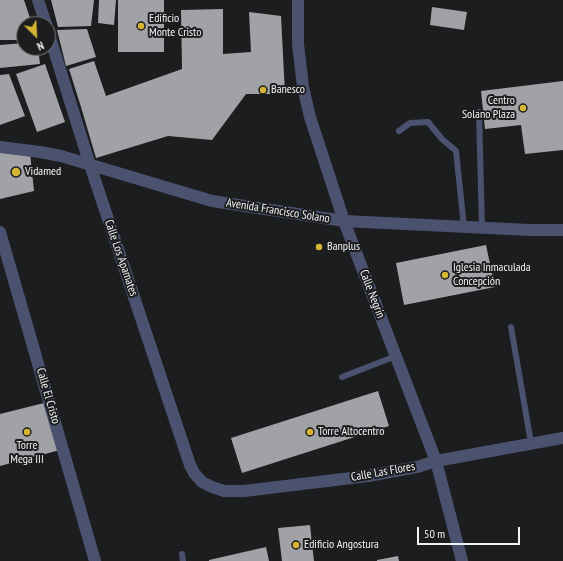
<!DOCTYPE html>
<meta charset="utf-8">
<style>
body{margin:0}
#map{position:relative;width:563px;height:561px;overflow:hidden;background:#1c1d1f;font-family:"PT Sans Narrow",sans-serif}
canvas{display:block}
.north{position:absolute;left:16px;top:16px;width:40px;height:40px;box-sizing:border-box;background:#1c1d1f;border:1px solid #727274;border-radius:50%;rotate:156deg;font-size:11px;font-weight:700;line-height:16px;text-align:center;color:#f2f2f4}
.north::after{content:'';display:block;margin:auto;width:14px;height:18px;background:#d6b534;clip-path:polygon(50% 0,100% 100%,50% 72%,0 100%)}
.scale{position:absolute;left:417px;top:527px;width:103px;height:18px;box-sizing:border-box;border:2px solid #f2f2f4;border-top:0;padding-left:5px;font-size:12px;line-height:14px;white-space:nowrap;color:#f2f2f4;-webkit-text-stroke:3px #1c1d1f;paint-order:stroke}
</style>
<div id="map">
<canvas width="563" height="561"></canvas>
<div class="north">N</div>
<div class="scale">50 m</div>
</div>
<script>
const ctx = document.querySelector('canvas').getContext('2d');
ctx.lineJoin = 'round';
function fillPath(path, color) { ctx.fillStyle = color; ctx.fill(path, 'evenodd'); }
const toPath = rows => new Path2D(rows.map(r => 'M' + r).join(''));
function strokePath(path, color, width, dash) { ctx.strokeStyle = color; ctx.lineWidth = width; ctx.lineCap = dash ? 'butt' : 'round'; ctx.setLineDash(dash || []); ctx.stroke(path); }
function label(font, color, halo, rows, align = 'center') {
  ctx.font = font + ' "PT Sans Narrow",sans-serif'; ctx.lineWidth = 4; ctx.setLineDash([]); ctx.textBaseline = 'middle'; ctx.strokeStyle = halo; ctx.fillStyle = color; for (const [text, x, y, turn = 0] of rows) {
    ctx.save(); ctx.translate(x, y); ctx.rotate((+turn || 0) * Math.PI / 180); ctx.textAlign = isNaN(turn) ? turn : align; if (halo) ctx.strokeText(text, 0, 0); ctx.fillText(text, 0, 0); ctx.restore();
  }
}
fillPath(toPath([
 [0,0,24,0,32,24,24,24,24,40,0,40],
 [51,0,94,0,91,26,58,27],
 [99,0,116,0,114,25,98,23],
 [118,0,164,0,164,52,118,52],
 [432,7,467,12,464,30,430,25],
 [223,9,223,54,251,52,249,12,281,16,285,94,246,94,212,140,168,136,96,158,81,107,69,69,94,61,106,96,182,69,181,10],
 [87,29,96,57,66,66,57,30],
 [24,43,24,48,38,48,40,64,0,68,0,45],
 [45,64,65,122,37,132,16,74],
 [9,74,25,116,0,125,0,75],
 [563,81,563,150,525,154,521,125,485,129,481,91],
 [0,151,30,153,34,191,0,199],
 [486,245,495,287,404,305,396,263],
 [378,391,389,426,242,473,231,438],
 [44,403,60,450,0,466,0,414],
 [310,525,314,561,282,561,278,528],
 [266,547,269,561,209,561,209,560],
 [398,556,399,561,377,561,377,560]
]), '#a1a2a5');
strokePath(toPath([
 [479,112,482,228],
 [399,131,410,123,428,122,442,139,456,151,464,227],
 [511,327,531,443],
 [342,377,396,356],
 [182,554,183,561]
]), '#4b526f', 6);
strokePath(toPath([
 [38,0,46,24],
 [298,0,298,44,303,87,310,117,344,221,436,461,462,561],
 [48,31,90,165,190,465,194,473,202,482,212,487,224,491,244,491,368,476,417,467,436,461,563,438],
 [0,147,40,152,61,156,212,201,344,221,529,230,563,230],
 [0,232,95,561]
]), '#4b526f', 12);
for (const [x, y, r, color] of [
 [141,26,4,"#d6b534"],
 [263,90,4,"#d6b534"],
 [523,108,4,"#d6b534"],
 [16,172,5,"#d6b534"],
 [319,247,4,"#d6b534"],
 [445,275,4,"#d6b534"],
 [27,432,4,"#d6b534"],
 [310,432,4,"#d6b534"],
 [296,545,4,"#d6b534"]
]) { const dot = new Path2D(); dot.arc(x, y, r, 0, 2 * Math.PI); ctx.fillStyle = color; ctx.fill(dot); strokePath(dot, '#1c1d1f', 1.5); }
label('12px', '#f2f2f4', '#1c1d1f', [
 ["Edificio",149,19],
 ["Monte Cristo",149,33],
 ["Banesco",271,90],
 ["Centro",515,101,"right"],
 ["Solano Plaza",515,115,"right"],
 ["Vidamed",25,172],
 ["Banplus",327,247],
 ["Iglesia Inmaculada",453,268],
 ["Concepción",453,282],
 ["Torre Altocentro",318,432],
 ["Torre",27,446,"center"],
 ["Mega III",27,460,"center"],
 ["Edificio Angostura",304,545]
], 'left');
label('12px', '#f2f2f4', '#1c1d1f', [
 ["Avenida Francisco Solano",278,211,9],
 ["Calle Los Apamates",121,258,71],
 ["Calle Negrín",372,294,69],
 ["Calle El Cristo",48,396,74],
 ["Calle Las Flores",383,472,-10]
]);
</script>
